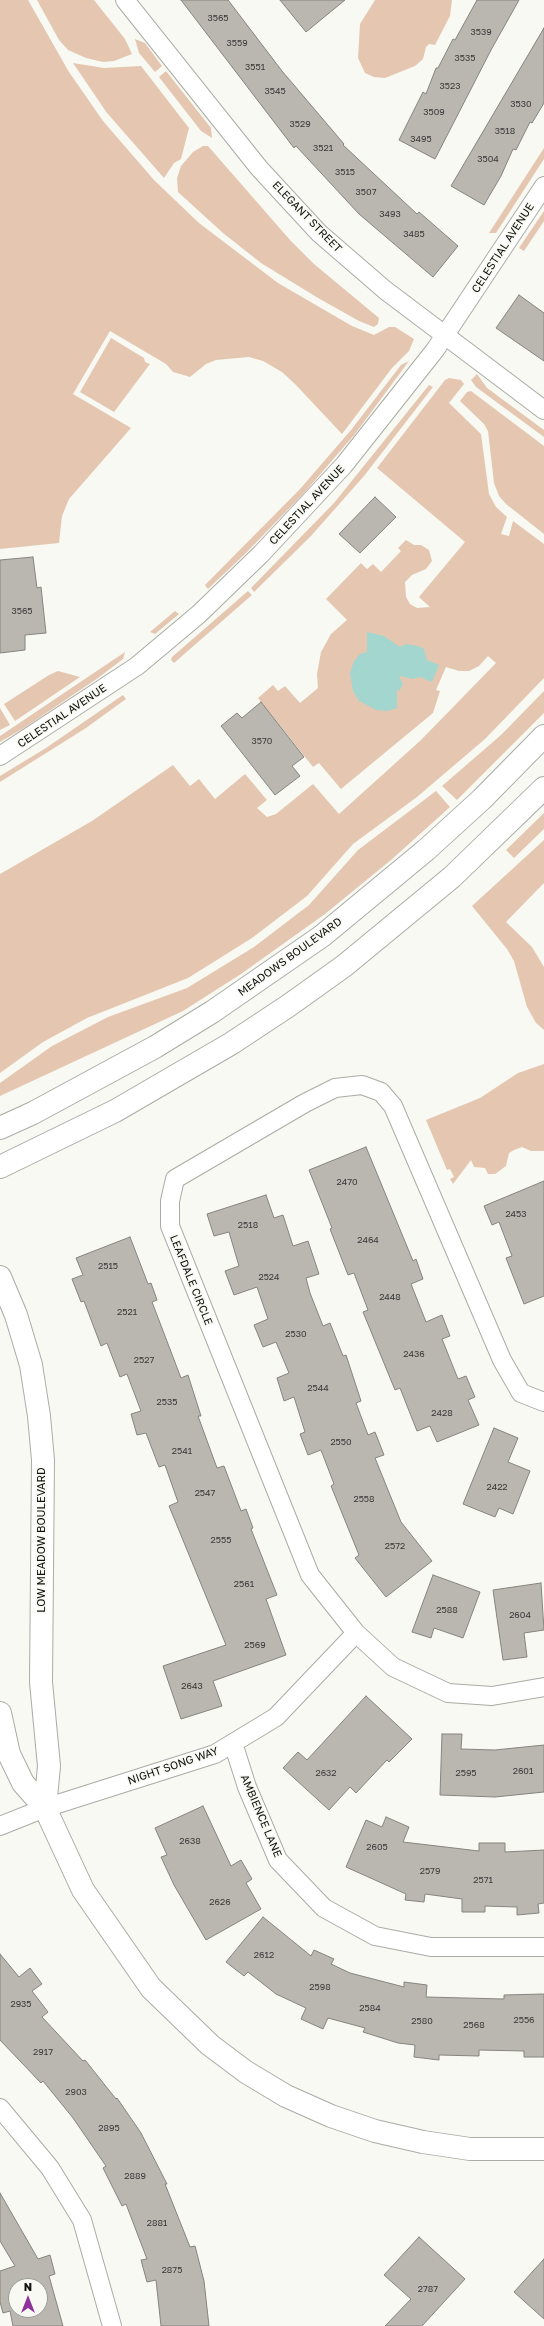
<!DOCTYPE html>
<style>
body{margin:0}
#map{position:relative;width:544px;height:2326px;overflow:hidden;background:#f7f9f2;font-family:"Golos Text",sans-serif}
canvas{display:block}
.north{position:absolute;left:8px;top:2278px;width:40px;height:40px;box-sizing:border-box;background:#f7f9f2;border:1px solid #9b9c97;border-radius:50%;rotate:0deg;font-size:11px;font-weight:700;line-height:16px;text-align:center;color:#10110f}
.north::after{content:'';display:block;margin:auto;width:14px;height:18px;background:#90329c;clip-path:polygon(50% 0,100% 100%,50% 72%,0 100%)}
</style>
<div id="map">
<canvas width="544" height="2326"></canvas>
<div class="north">N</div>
</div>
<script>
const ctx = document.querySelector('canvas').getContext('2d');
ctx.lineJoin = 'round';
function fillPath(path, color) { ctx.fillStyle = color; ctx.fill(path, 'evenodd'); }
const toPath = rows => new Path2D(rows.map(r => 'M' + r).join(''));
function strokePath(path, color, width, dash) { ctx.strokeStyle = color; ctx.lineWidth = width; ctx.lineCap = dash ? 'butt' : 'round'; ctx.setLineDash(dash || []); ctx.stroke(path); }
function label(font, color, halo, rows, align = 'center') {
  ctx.font = font + ' "Golos Text",sans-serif'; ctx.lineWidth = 3.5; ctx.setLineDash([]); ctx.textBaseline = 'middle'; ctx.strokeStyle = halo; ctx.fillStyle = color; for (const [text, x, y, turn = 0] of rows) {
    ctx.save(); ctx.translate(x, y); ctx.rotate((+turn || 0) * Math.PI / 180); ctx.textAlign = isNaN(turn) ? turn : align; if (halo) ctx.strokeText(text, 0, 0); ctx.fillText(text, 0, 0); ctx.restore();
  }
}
fillPath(toPath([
 [0,0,28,0,69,72,103,121,154,180,199,223,278,283,352,326,374,335,389,327,395,327,414,339,409,351,392,368,342,434,295,384,282,372,263,361,249,357,216,360,206,364,190,377,173,372,166,364,110,331,73,394,131,428,69,499,62,516,59,543,0,549],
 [37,0,94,0,125,39,132,54,114,61,103,62,86,58,68,50,59,40],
 [375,0,452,0,450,16,435,45,429,44,426,47,423,59,415,66,385,78,374,77,365,73,358,58,360,24],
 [135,39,145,43,162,66,155,72,139,53],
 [73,63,104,68,141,66,189,128,181,159,174,163,164,178,107,113],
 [166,71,211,128,212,138,201,131,159,77],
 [203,146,208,146,290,240,314,264,379,318,378,324,374,327,359,321,318,298,261,263,223,233,178,192,177,178,181,166,193,152],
 [544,148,544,159,496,233,489,233],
 [544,211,544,221,524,251,519,248],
 [111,338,144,358,145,362,150,364,114,412,80,392],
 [409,361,355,434,304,493,246,553,208,589,205,585,300,489,351,430,401,365],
 [477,374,487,388,544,430,544,437,476,387,471,380],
 [449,378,461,380,464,384,449,403,481,434,489,494,496,507,507,517,501,534,509,536,513,521,544,544,544,678,485,739,417,797,353,844,307,896,252,938,188,978,87,1018,43,1042,0,1073,0,874,92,821,173,765,190,786,199,779,215,799,245,774,267,800,257,808,267,817,276,814,313,784,339,814,421,740,496,663,488,656,479,666,469,671,459,671,446,667,436,690,440,691,433,713,341,789,319,763,313,767,258,698,273,685,278,691,285,686,300,703,318,688,317,674,321,652,331,634,347,620,326,599,361,563,367,569,373,564,381,572,401,551,398,548,406,540,414,545,421,545,429,550,432,561,426,569,412,575,405,582,406,597,410,604,417,608,430,607,419,597,465,542,377,468,445,380],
 [429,385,433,387,364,476,311,536,254,592,251,588,334,503],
 [471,391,544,446,544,534,506,504,499,496,494,483,488,431,484,424,460,401,467,392],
 [248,591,252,595,174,663,171,660,172,657],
 [175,611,179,614,155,634,150,632],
 [125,652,123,659,98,678,24,728,0,742,0,736],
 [58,671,80,677,15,721,4,704,49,675],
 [544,691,544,713,457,800,442,786,501,735],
 [123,695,126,699,86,728,0,782,0,776,46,748],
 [0,708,10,725,0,730],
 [436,791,450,807,391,860,325,914,241,974,183,1011,0,1096,0,1083,52,1046,108,1017,187,988,254,947,309,905,358,850],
 [544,813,544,829,514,858,506,850],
 [544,840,544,883,506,922,532,947,544,967,544,1030,536,1023,527,1007,514,961,507,949,472,906],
 [544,1064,544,1151,531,1151,522,1147,514,1150,509,1153,506,1166,495,1174,488,1174,485,1168,474,1167,471,1160,453,1184,450,1179,454,1177,450,1169,447,1170,426,1120,480,1098,518,1073]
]), '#e5c7b1');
fillPath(toPath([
 [367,632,384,636,400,647,406,644,418,646,424,649,427,660,439,665,432,682,420,677,412,679,400,676,399,677,403,684,400,690,397,690,397,708,387,711,376,710,359,701,353,691,350,673,354,661,360,654,367,652]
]), '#a3d6ce');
const building = toPath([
 [181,0,228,0,282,71,344,144,343,145,417,214,419,212,458,246,433,277,359,214,296,146,294,148,181,0],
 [280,0,345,0,306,32,280,0],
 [477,0,519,0,491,50,435,159,399,140,423,92,426,94,436,68,438,68,453,39,455,40,477,0],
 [544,28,544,103,532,123,530,122,516,150,513,149,501,176,484,205,451,186,544,28],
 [519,295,544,313,544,361,496,328,519,295],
 [375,497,396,517,360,553,339,534,375,497],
 [33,557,37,588,41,587,46,633,25,635,25,650,0,653,0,560,33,557],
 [261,702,304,757,292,766,300,776,275,795,221,726,237,713,242,718,261,702],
 [366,1147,413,1261,416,1259,423,1279,411,1284,426,1322,442,1315,450,1336,442,1339,458,1379,466,1376,475,1397,468,1400,479,1425,437,1442,430,1426,417,1431,400,1388,395,1390,363,1312,368,1310,354,1273,348,1275,330,1229,332,1228,309,1170,366,1147],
 [544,1181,544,1296,524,1304,506,1258,512,1256,499,1222,492,1225,484,1206,544,1181],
 [266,1195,274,1218,283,1215,293,1246,308,1241,319,1274,306,1278,310,1293,323,1326,330,1323,343,1356,346,1355,361,1401,356,1403,368,1435,375,1432,384,1455,375,1458,401,1522,432,1561,386,1597,355,1558,359,1555,331,1486,334,1484,321,1450,308,1455,300,1434,305,1432,294,1397,284,1401,277,1378,289,1373,276,1342,263,1347,254,1325,268,1319,257,1287,234,1295,225,1271,239,1266,229,1232,214,1236,207,1214,266,1195],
 [130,1237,148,1284,151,1283,157,1300,152,1302,181,1378,188,1375,201,1416,198,1416,217,1468,224,1466,241,1511,246,1509,253,1528,251,1529,277,1595,266,1599,286,1655,213,1681,222,1706,181,1719,163,1666,226,1645,169,1506,178,1502,165,1465,159,1467,146,1433,137,1435,131,1414,141,1411,127,1374,120,1377,107,1343,101,1346,84,1301,81,1302,72,1279,83,1275,76,1258,130,1237],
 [494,1428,518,1438,508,1462,530,1471,513,1514,499,1508,495,1517,463,1504,494,1428],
 [433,1575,480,1592,463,1638,434,1628,431,1638,412,1632,433,1575],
 [541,1583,544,1630,524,1633,527,1657,503,1660,493,1590,541,1583],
 [366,1696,412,1739,389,1762,387,1760,356,1793,350,1787,329,1810,283,1768,298,1752,307,1760,366,1696],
 [442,1734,462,1734,461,1749,495,1750,544,1745,544,1792,495,1797,440,1795,442,1734],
 [203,1806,231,1866,241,1860,252,1879,246,1883,261,1909,206,1940,174,1885,161,1857,167,1855,155,1828,203,1806],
 [386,1817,409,1827,403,1842,479,1851,479,1843,505,1843,505,1852,544,1850,544,1903,538,1904,539,1913,517,1915,517,1907,485,1906,485,1912,462,1912,462,1899,425,1894,424,1902,405,1900,406,1894,346,1867,366,1820,382,1827,386,1817],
 [263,1917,311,1956,314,1950,334,1959,331,1964,350,1973,404,1987,404,1982,427,1985,426,1997,504,1999,504,1995,544,1994,544,2057,524,2057,524,2051,479,2050,479,2056,439,2055,439,2060,414,2057,415,2045,398,2043,363,2032,365,2028,328,2018,323,2029,301,2019,306,2008,276,1994,248,1972,244,1976,226,1962,263,1917],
 [0,1954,19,1977,30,1968,42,1984,32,1991,48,2012,42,2017,83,2061,85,2060,116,2099,117,2098,141,2133,167,2184,165,2184,190,2247,195,2246,204,2281,209,2326,161,2326,156,2280,147,2282,141,2260,147,2259,126,2204,122,2206,103,2168,106,2166,73,2118,43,2081,41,2083,0,2040,0,1954],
 [0,2193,38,2259,50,2255,55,2274,49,2276,63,2326,13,2326,10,2311,3,2313,0,2302,0,2271,15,2266,0,2241,0,2193],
 [16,2286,40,2286,40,2310,16,2310,16,2286],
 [419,2237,465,2279,422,2326,385,2326,411,2299,384,2275,419,2237],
 [544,2259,544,2319,514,2292,544,2259]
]);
fillPath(building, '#bab7b1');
strokePath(building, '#86847e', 1);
const street = toPath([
 [125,0,259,168,319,233,385,290,544,410],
 [0,756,137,666,199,614,261,554,344,465,435,350,544,186],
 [544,1402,521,1393,502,1360,393,1106,381,1092,362,1085,335,1088,305,1103,175,1179,170,1201,170,1226,310,1575,356,1633,393,1667,448,1693,492,1696,544,1687],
 [233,1743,247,1787,278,1860,324,1908,375,1936,431,1947,544,1947],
 [0,1826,45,1808,215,1754,276,1717,356,1633],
 [0,2108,50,2168,82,2220,112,2326]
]);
const secondary = toPath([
 [0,1128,33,1113,155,1047,212,1012,322,936,426,850,482,799,544,736],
 [0,1167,115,1111,232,1043,288,1006,344,966,452,877,544,788],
 [0,1277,16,1315,31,1365,39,1416,43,1460,41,1682,49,1766,45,1808],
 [0,1713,9,1754,23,1783,45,1808,83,1890,151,1988,210,2045,246,2072,286,2096,331,2116,375,2131,423,2142,470,2149,544,2149]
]);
strokePath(street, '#aaaca6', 20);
strokePath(secondary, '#aaaca6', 24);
strokePath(street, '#fff', 18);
strokePath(secondary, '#fff', 22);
label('9px', '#3a3a38', null, [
 ["3565",218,18],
 ["3539",481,32],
 ["3559",237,43],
 ["3535",465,58],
 ["3551",255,67],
 ["3523",450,86],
 ["3545",275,91],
 ["3530",521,104],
 ["3509",434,112],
 ["3529",300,124],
 ["3518",505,131],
 ["3495",421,139],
 ["3521",323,148],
 ["3504",488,159],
 ["3515",345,172],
 ["3507",366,192],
 ["3493",390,214],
 ["3485",414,234],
 ["3565",22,611],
 ["3570",262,741],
 ["2470",347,1182],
 ["2453",516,1214],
 ["2518",248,1225],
 ["2464",368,1240],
 ["2515",108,1266],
 ["2524",269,1277],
 ["2448",390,1297],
 ["2521",127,1312],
 ["2530",296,1334],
 ["2436",414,1354],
 ["2527",144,1360],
 ["2544",318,1388],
 ["2535",167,1402],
 ["2428",442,1413],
 ["2550",341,1442],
 ["2541",182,1451],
 ["2422",497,1487],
 ["2547",205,1493],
 ["2558",364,1499],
 ["2555",221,1540],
 ["2572",395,1546],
 ["2561",244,1584],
 ["2588",447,1610],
 ["2604",520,1615],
 ["2569",255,1645],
 ["2643",192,1686],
 ["2601",523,1771],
 ["2632",326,1773],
 ["2595",466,1773],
 ["2638",190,1841],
 ["2605",377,1847],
 ["2579",430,1871],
 ["2571",483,1880],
 ["2626",220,1902],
 ["2612",264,1955],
 ["2598",320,1987],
 ["2935",21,2004],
 ["2584",370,2008],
 ["2556",524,2020],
 ["2580",422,2021],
 ["2568",474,2025],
 ["2917",43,2052],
 ["2903",76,2092],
 ["2895",109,2128],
 ["2889",135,2176],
 ["2881",157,2223],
 ["2875",172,2270],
 ["2787",428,2289]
]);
label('11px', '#10110f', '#f7f9f2', [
 ["ELEGANT STREET",307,217,46],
 ["CELESTIAL AVENUE",503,248,-57],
 ["CELESTIAL AVENUE",307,505,-47],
 ["CELESTIAL AVENUE",62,716,-34],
 ["MEADOWS BOULEVARD",290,957,-36],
 ["LEAFDALE CIRCLE",191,1280,68],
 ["LOW MEADOW BOULEVARD",42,1540,-90],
 ["NIGHT SONG WAY",173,1766,-19],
 ["AMBIENCE LANE",261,1816,67]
]);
</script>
